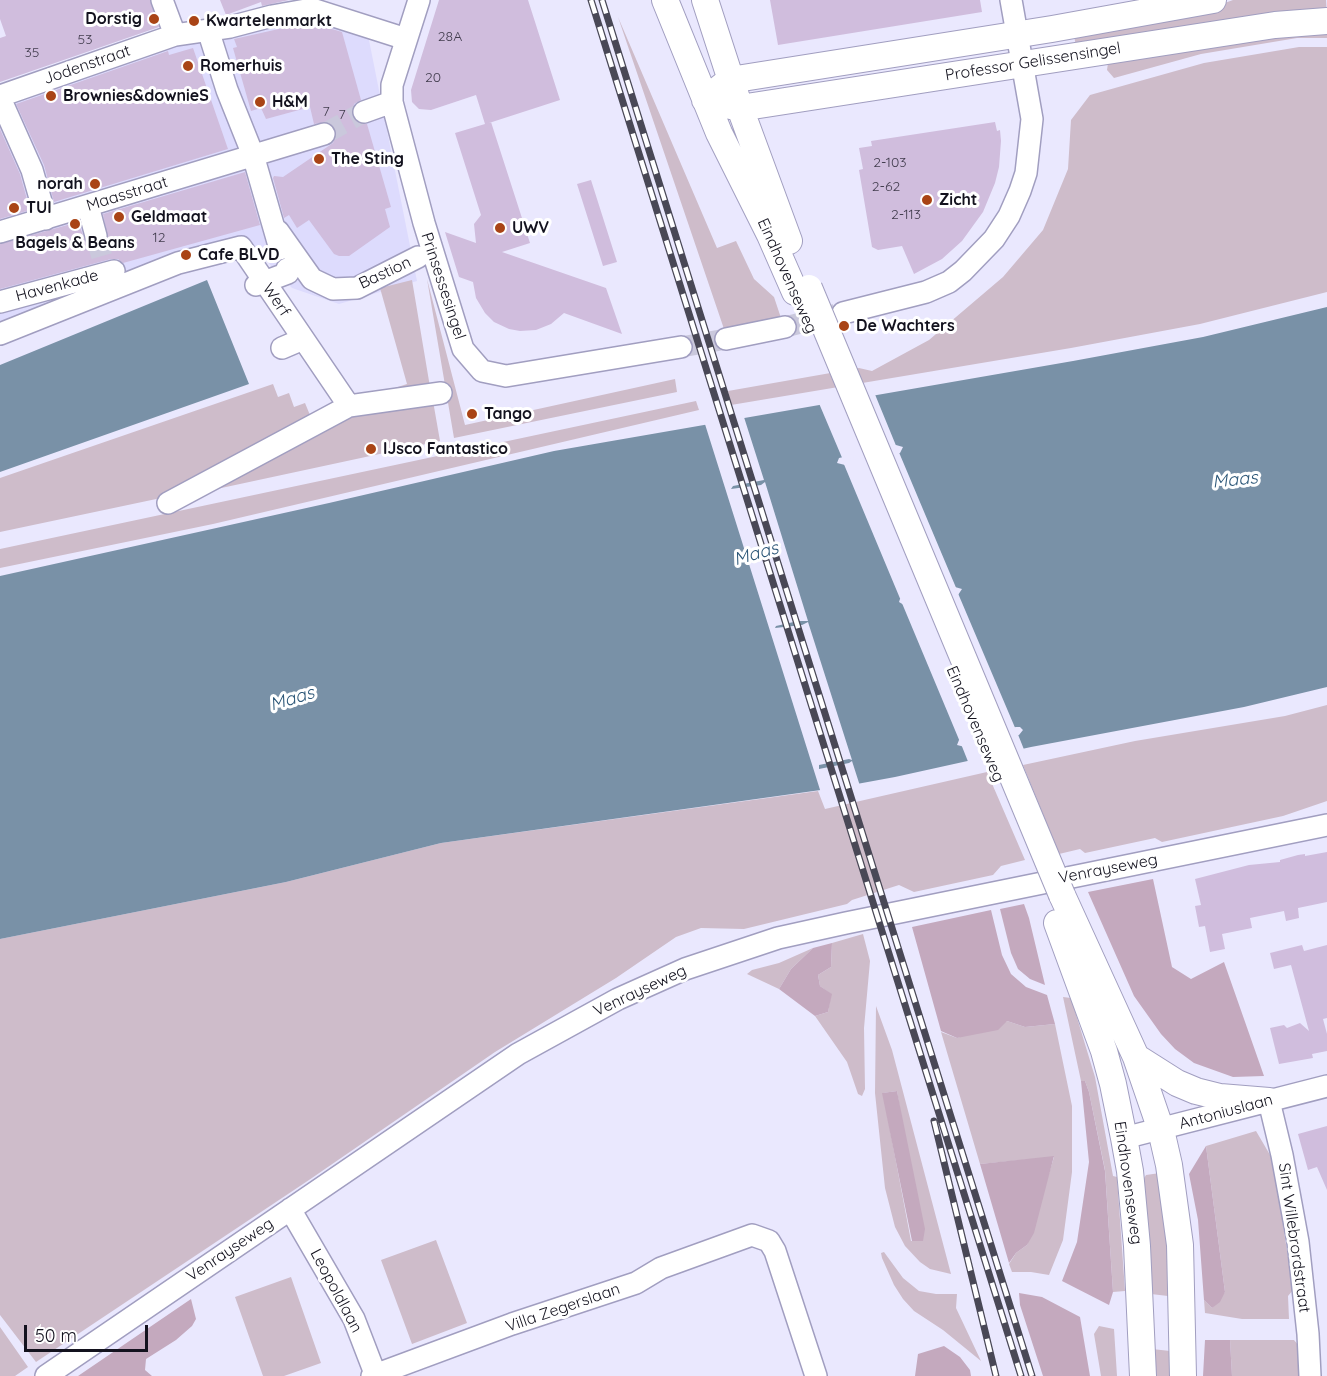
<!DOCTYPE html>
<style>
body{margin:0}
#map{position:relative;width:1327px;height:1376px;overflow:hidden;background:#eae8fe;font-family:Quicksand,sans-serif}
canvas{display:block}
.scale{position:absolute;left:24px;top:1325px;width:124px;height:27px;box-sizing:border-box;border:3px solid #13121e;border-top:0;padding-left:8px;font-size:18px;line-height:21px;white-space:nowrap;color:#13121e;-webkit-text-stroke:4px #fff;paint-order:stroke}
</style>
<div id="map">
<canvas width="1327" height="1376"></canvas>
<div class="scale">50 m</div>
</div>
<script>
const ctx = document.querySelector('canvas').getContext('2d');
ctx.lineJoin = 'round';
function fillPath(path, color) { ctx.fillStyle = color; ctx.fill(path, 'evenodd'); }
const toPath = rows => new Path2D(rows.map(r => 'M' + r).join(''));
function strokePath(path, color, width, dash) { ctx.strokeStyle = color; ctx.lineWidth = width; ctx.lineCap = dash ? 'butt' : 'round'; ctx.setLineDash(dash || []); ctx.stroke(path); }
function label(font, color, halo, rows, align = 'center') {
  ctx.font = font + ' Quicksand,sans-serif'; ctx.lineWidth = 6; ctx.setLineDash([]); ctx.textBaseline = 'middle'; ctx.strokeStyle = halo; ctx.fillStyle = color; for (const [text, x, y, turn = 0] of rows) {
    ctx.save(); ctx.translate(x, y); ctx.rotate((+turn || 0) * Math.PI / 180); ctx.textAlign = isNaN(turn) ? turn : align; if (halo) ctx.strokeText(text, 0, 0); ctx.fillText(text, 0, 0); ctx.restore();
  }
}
fillPath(toPath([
 [364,15,417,281,339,304,292,288,244,237,0,333,0,106,195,39,300,16]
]), '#dddbfd');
fillPath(toPath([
 [1233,0,1326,0,1327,17,1076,47,1074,35,1200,12],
 [618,17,717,248,736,241,754,279,774,297,781,318,724,329],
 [1327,26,1327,38,1297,38,1201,54,1114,78,1107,70,1108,63],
 [1299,47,1327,47,1327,292,1200,324,1071,348,731,405,728,391,859,368,872,371,929,340,1003,277,1043,230,1068,169,1071,120,1090,95,1204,63],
 [427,279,465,425,675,379,677,392,454,438],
 [412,280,430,387,367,397,407,384,380,288],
 [273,384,278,397,289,393,294,407,305,403,312,420,161,498,0,532,0,478],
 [433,401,440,441,198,493,316,430,369,410],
 [696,401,699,410,213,524,0,568,0,549],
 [1327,705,1327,801,1283,816,1162,842,1155,838,1085,853,1080,849,1059,854,1023,765,1135,741,1285,716],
 [987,772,1025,860,1001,866,993,875,914,892,899,885,852,900,847,904,744,929,701,928,676,937,616,978,495,1052,309,1180,36,1362,0,1315,0,939,286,882,441,843,818,791,825,809],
 [863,934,870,961,864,1028,865,1089,862,1096,858,1094,847,1062,815,1016,828,1012,831,994,820,986,818,975,831,967,832,943],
 [813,948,791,969,779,989,747,974,752,970,779,963],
 [1063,997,1071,998,1095,1077,1113,1176,1117,1177,1125,1291,1113,1292,1105,1170,1089,1092,1085,1081,1081,1081],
 [876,1006,892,1050,951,1274,930,1269,920,1262,905,1246,895,1227,885,1188,875,1093],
 [897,1091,922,1241,911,1241,883,1093],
 [1007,1021,1025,1027,1055,1024,1072,1106,1072,1172,1063,1240,1049,1275,1031,1272,1012,1272,1009,1264,1016,1253,1027,1245,1054,1157,980,1164,941,1032,957,1038],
 [1256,1131,1273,1160,1293,1290,1288,1296,1289,1319,1242,1319,1205,1313,1204,1300,1212,1308,1225,1292,1206,1146],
 [1160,1173,1169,1236,1168,1296,1151,1294,1142,1182,1146,1175],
 [436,1240,467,1323,412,1344,381,1260],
 [884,1252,903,1278,919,1291,936,1294,957,1294,956,1308,981,1361,943,1330,914,1311,903,1299,894,1285,882,1258,881,1253],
 [291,1277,321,1363,284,1376,263,1376,235,1297],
 [1099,1326,1114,1329,1117,1376,1101,1376,1094,1334],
 [0,1327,28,1367,15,1376,0,1376],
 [1230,1340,1294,1340,1299,1346,1299,1376,1232,1376],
 [1152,1349,1170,1351,1171,1376,1154,1376]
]), '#cebcca');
fillPath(toPath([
 [1153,879,1172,967,1191,979,1224,962,1264,1076,1233,1077,1194,1063,1175,1049,1161,1034,1134,996,1088,892],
 [1024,904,1029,918,1045,985,1030,979,1018,969,1011,953,1000,909],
 [991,910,1002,955,1011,974,1026,987,1047,995,1055,1024,1025,1027,1007,1021,998,1030,957,1038,941,1031,912,927],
 [832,943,831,967,818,975,820,986,832,994,828,1012,815,1016,779,989,791,969,813,948],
 [1081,1081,1085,1081,1089,1092,1105,1171,1113,1292,1109,1305,1062,1281,1077,1242,1089,1162],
 [897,1091,925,1229,923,1241,912,1241,882,1093],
 [1206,1146,1225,1292,1220,1302,1212,1308,1204,1300,1198,1220,1189,1174],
 [1054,1156,1034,1233,1027,1245,1016,1253,1009,1263,980,1164],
 [1019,1293,1042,1297,1080,1317,1090,1376,1043,1376,1020,1305],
 [191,1299,196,1319,192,1326,176,1340,146,1359,145,1370,152,1376,78,1376],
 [1205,1340,1230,1340,1232,1376,1203,1376],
 [944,1346,960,1357,970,1370,971,1376,915,1376,918,1354]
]), '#c4a9be');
fillPath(toPath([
 [207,280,249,384,0,472,0,365],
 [1327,307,1327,687,1244,707,1031,747,895,777,835,788,441,843,286,882,0,939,0,576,329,503,554,451,1073,361,1203,337],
 [896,445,903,447,900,453,845,465,837,463,839,458],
 [955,587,962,589,958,595,904,605,899,602,900,599,904,597],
 [1016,727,1020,727,1023,730,1019,735,965,747,957,745,959,740,963,738]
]), '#7991a7');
fillPath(toPath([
 [874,392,897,448,843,460,818,401],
 [743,414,764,480,733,486,731,489,761,485,765,482,808,621,798,621,776,626,775,628,802,625,808,622,852,760,849,759,819,765,819,769,849,763,852,761,860,786,821,793,704,421],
 [898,450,957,590,902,601,957,591,1016,730,960,742,843,462],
 [1017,732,1025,752,969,764,961,744]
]), '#eae8fe');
fillPath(toPath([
 [0,0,150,0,159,27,0,82,0,38,6,36,0,19],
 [220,0,289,0,262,6,261,2,226,15],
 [439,0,528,0,560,100,489,123,491,122,530,243,502,252,606,288,622,334,564,313,551,324,536,330,520,331,509,329,494,322,485,313,476,298,473,282,459,277,445,232,476,243,474,224,481,215,455,133,485,124,476,95,431,110,419,109,412,102,411,90],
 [770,0,980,0,982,12,778,45],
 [301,24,322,26,342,32,361,100,354,104,352,116,356,122,367,124,391,207,385,209,390,227,349,256,339,256,334,254,309,220,297,228,289,215,284,218,273,178,274,176,283,177,333,143,336,136,336,130,327,122,314,124,310,107,266,119,261,108,251,111,233,48,237,47,234,39],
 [193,48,228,149,54,202,44,165,16,104,168,51,169,55],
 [995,122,997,131,1000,130,1001,141,999,167,995,183,983,212,962,241,942,259,914,274,902,246,878,250,872,247,859,170,863,169,859,148,872,146,871,141],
 [0,129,20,174,30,210,0,219],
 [245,172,260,225,123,263,118,259,111,259,0,289,0,244,78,222,87,245,92,248,100,248,105,245,108,239,103,214],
 [591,180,617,262,603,266,577,184],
 [1327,852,1327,902,1298,908,1299,918,1286,921,1284,911,1250,918,1252,928,1222,934,1225,949,1210,952,1205,926,1199,927,1195,906,1201,905,1195,879,1249,865,1280,862,1280,860,1298,855,1305,854,1305,856],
 [1302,945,1304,951,1327,945,1327,1018,1323,1019,1327,1034,1327,1051,1312,1054,1313,1058,1279,1064,1270,1028,1284,1025,1287,1028,1300,1023,1309,1031,1291,965,1274,969,1270,953],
 [1327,1126,1327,1190,1317,1167,1308,1170,1298,1134]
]), '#d0bddd');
strokePath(toPath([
 [324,134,364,112],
 [96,236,105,268],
 [785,327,837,314],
 [681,347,726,339]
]), '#cac8dc', 21, [21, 10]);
const minor = toPath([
 [162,0,175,35],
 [419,0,392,85,392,102,424,223,463,349,482,371,506,376,681,347],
 [208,30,227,90,253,155,280,249],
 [0,96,175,35,230,27,272,16,312,9,406,39],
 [0,98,32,170,46,219],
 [364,112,392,102],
 [88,206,96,236],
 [278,231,312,279,333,289,357,288,418,257],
 [0,232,324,134],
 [256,285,288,273,287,269],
 [0,302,114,271],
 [843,313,926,292,949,282,963,271,994,239,1009,216,1020,191,1026,173,1032,119,1011,0],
 [0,334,178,263,241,247,349,406],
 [726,339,785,327],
 [282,348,303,339],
 [168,503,349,406,441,393],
 [1269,1101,1282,1155,1298,1242,1308,1334,1310,1376],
 [1124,1138,1327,1086],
 [290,1209,354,1319,376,1376],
 [46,1376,518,1054,618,999,685,969,778,938,846,923,1327,825],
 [372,1376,512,1324,636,1283,661,1268,752,1235,769,1241,775,1251,816,1376]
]);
const major = toPath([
 [665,0,719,133,770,235,795,292],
 [705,0,740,108,789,241],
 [705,100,740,108,1275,25,1327,21],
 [705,100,730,80,1052,29,1213,0],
 [1062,895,1136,1057,1161,1130,1169,1165,1180,1245,1183,1376],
 [1057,923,1104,1051,1113,1084,1124,1138,1130,1171,1137,1246,1143,1376],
 [1136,1057,1177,1083,1196,1091,1220,1097,1269,1101]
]);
strokePath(minor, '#a19ec0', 24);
strokePath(major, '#a19ec0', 28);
strokePath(minor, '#fff', 21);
strokePath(major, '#fff', 26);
const rail = toPath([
 [591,0,1021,1376],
 [602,0,1032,1376],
 [934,1121,996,1376]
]);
strokePath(rail, '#494856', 7);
strokePath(rail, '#fff', 4.5, [14]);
const majorBridge = toPath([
 [809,288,1062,895]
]);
strokePath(majorBridge, '#a19ec0', 28, []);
strokePath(majorBridge, '#fff', 26);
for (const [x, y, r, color] of [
 [154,19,6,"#a94416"],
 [194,21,6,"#a94416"],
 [188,66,6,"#a94416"],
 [51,96,6,"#a94416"],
 [260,102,6,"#a94416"],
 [319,159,6,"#a94416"],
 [95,184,6,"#a94416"],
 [927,200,6,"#a94416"],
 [14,208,6,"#a94416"],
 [119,217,6,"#a94416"],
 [75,224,6,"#a94416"],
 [500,228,6,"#a94416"],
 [186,255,6,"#a94416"],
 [844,326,6,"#a94416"],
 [472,414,6,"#a94416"],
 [371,449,6,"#a94416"]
]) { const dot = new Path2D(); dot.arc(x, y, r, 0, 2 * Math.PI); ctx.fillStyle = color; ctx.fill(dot); strokePath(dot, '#fff', 2); }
label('14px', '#423d4e', null, [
 ["28A",450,37],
 ["53",85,40],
 ["35",32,53],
 ["20",433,78],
 ["7",326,112],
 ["7",342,115],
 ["2-103",890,163],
 ["2-62",886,187],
 ["2-113",906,215],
 ["12",159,238]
]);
label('bold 16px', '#13121e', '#fff', [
 ["Dorstig",142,19,"right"],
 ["Kwartelenmarkt",206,21],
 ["Romerhuis",200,66],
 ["Brownies&downieS",63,96],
 ["H&M",272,102],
 ["The Sting",331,159],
 ["norah",83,184,"right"],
 ["Zicht",939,200],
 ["TUI",26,208],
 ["Geldmaat",131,217],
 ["UWV",512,228],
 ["Bagels & Beans",75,243,"center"],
 ["Cafe BLVD",198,255],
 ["De Wachters",856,326],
 ["Tango",484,414],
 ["IJsco Fantastico",383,449]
], 'left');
label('16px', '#13121e', '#fff', [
 ["Professor Gelissensingel",1033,62,-9],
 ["Jodenstraat",87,65,-19],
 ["Maasstraat",127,194,-17],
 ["Bastion",385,273,-25],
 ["Eindhovenseweg",787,276,66],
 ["Havenkade",57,286,-15],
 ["Prinsessesingel",443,286,72],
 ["Werf",276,300,56],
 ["Eindhovenseweg",975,724,67],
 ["Venrayseweg",1108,869,-11],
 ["Venrayseweg",640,991,-25],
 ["Antoniuslaan",1226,1112,-15],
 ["Eindhovenseweg",1128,1183,82],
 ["Sint Willebrordstraat",1294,1238,82],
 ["Venrayseweg",230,1250,-34],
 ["Leopoldlaan",336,1291,62],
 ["Villa Zegerslaan",563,1308,-19]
]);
label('italic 18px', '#2c5778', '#fff', [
 ["Maas",1235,480,-6],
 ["Maas",756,554,-16],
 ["Maas",292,699,-17]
]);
</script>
